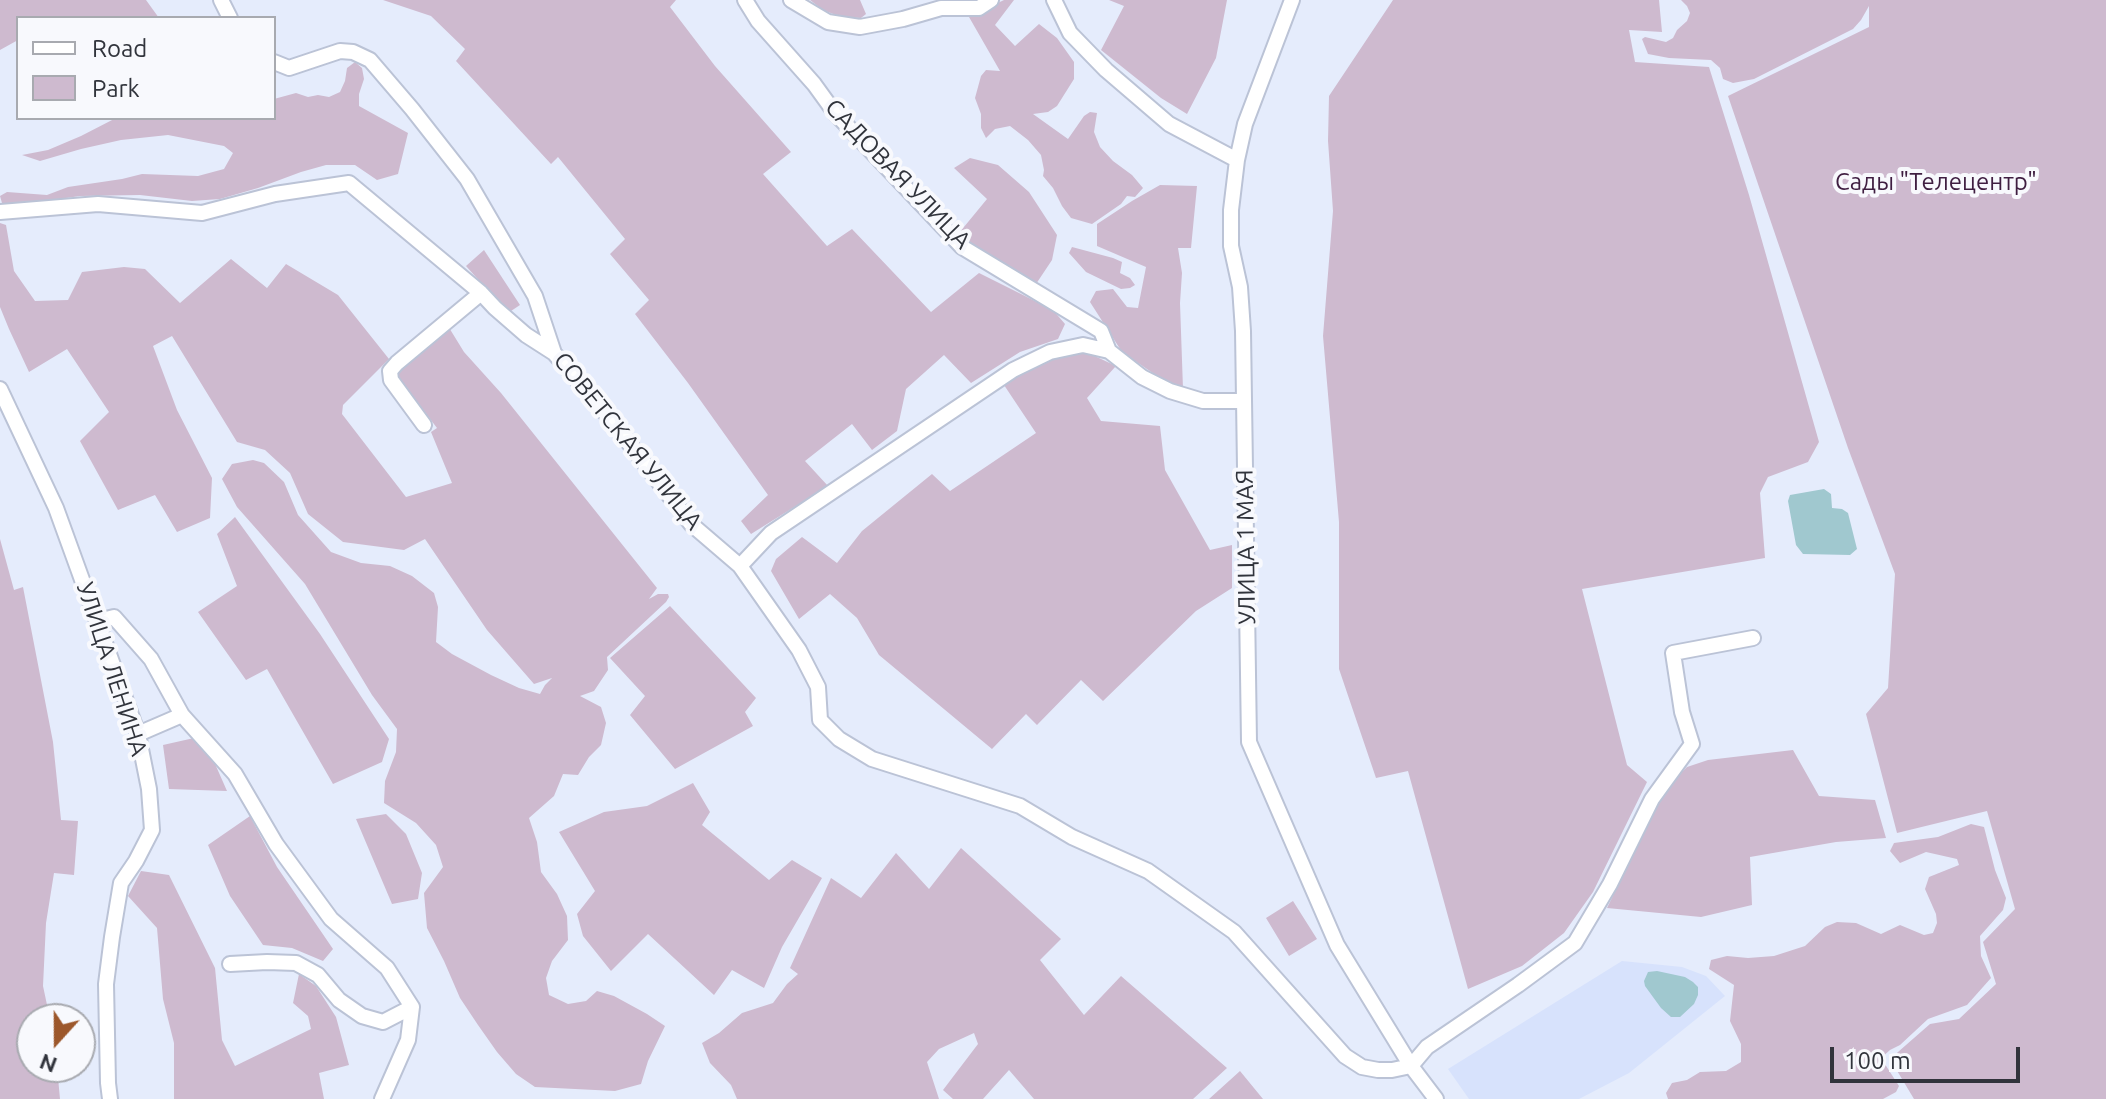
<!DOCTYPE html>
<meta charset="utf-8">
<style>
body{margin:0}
#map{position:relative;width:2106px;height:1099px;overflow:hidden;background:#e5ecfc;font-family:Ubuntu,sans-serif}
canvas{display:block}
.legend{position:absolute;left:16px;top:16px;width:260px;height:104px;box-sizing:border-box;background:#f8f9fd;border:2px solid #a8aab0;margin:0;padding:10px 14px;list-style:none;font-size:24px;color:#31343c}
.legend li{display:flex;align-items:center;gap:16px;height:40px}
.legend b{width:40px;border:2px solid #a8aab0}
.north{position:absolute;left:16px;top:1003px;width:80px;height:80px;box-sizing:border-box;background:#f8f9fd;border:2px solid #a8aab0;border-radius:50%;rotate:201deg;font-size:22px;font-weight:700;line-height:32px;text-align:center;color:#31343c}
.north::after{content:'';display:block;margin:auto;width:28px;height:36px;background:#9c572b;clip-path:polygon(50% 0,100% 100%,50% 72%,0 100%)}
.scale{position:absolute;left:1830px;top:1047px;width:190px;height:36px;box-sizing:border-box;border:4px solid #31343c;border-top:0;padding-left:10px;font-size:24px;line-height:28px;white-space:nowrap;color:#31343c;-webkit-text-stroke:6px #f8f9fd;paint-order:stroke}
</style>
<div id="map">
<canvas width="2106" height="1099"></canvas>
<ul class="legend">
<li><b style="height:10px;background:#fff"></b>Road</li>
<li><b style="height:22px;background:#cebacf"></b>Park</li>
</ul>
<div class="north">N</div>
<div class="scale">100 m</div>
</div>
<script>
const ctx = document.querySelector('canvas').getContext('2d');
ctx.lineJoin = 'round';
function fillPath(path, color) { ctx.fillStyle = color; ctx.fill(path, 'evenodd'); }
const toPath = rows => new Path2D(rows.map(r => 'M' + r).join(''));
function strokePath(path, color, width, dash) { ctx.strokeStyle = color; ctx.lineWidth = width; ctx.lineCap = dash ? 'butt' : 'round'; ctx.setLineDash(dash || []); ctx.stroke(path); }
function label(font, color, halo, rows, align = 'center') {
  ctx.font = font + ' Ubuntu,sans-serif'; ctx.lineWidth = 8; ctx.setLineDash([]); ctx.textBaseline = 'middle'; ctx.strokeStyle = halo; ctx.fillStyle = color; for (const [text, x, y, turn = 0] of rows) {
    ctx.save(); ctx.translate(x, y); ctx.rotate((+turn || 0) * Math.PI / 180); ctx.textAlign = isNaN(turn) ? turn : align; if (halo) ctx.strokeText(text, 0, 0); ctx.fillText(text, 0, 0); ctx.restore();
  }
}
fillPath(toPath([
 [1622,961,1682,967,1706,976,1725,996,1629,1073,1579,1099,1469,1099,1448,1069]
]), '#d7e2fc');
fillPath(toPath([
 [0,0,146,0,159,18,18,18,18,40,0,50],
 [383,0,676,0,670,7,715,66,791,152,763,174,827,246,852,229,931,312,979,273,1053,310,1065,324,1058,339,1020,352,971,383,944,355,906,389,897,431,872,450,852,424,805,461,828,486,751,534,741,521,768,495,688,383,635,314,649,300,610,254,625,239,558,157,551,164,456,61,465,49,431,16],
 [810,0,860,0,866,14,861,18,841,17,823,10],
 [1004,0,1014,0,995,25,1015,46,1039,24,1057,38,1074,62,1074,79,1057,106,1048,112,1033,114,1068,139,1084,116,1090,112,1097,113,1094,132,1100,147,1113,161,1132,175,1143,188,1135,197,1127,196,1121,204,1092,224,1071,218,1062,206,1053,188,1043,176,1044,170,1041,155,1028,140,1010,126,995,129,986,138,981,128,981,114,975,98,981,76,986,70,1000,71,969,17],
 [1109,0,1227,0,1216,58,1187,114,1161,98,1101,50,1124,6],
 [1393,0,1659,0,1662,32,1629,30,1635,62,1709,67,1749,195,1819,442,1808,462,1768,477,1760,493,1765,558,1582,589,1627,765,1647,782,1593,892,1564,933,1522,966,1468,989,1408,771,1376,778,1339,669,1339,522,1323,336,1333,211,1328,141,1329,96],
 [1681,0,2106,0,2106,1099,1914,1099,1890,1059,1930,1024,1959,1019,1996,984,1983,942,2015,909,1987,811,1897,833,1866,714,1888,688,1895,574,1848,448,1728,96,1869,27,1869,6,1861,20,1853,29,1754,79,1733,83,1723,79,1720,68,1711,60,1669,58,1648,54,1642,39,1645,37,1666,42,1673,38,1677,30,1687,21,1690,13,1687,6],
 [355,62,362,68,364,79,359,94,359,106,408,133,398,174,377,180,355,165,326,165,301,172,258,188,220,199,192,201,140,195,80,196,18,205,2,203,0,196,7,192,47,195,68,187,122,179,142,174,198,176,224,169,233,153,224,146,168,135,121,140,81,149,40,161,22,155,48,150,81,136,116,118,274,118,274,99,296,93,308,97,318,95,329,97,340,92,345,81,347,68],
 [970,158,998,165,1029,192,1057,235,1052,260,1036,284,979,251,959,233,987,199,954,168],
 [1160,185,1197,186,1191,248,1178,248,1182,273,1180,303,1183,389,1166,382,1122,352,1090,302,1096,291,1113,289,1127,307,1138,308,1146,267,1097,246,1097,224,1132,201],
 [0,223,6,225,14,271,35,301,68,300,82,272,124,267,145,269,180,303,231,259,267,288,286,264,338,295,389,359,343,405,342,414,406,497,452,483,431,432,437,428,396,374,400,366,448,326,464,352,501,393,657,588,649,599,658,594,668,594,669,597,666,602,607,657,608,670,594,691,580,696,601,707,606,723,601,745,589,757,578,775,563,774,554,796,529,818,537,842,541,872,557,894,567,916,568,940,552,961,546,978,549,995,568,1004,586,1001,597,991,614,996,647,1014,665,1026,648,1061,641,1084,615,1091,535,1087,516,1074,497,1052,478,1025,460,998,444,961,427,928,424,893,443,867,436,845,416,823,384,803,385,781,396,752,397,729,372,695,305,584,237,507,222,479,232,464,253,460,264,463,284,482,298,515,331,552,361,563,390,566,412,576,434,593,438,607,436,642,452,654,491,675,519,688,540,694,545,685,552,678,534,684,487,630,425,539,404,550,343,542,308,514,290,473,265,450,237,442,172,336,153,346,177,410,212,478,210,518,177,532,155,495,118,510,80,441,109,412,67,349,29,372,9,329,0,307],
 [1072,247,1113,258,1122,262,1120,273,1130,278,1135,285,1130,288,1121,289,1086,272,1069,253],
 [484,250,520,305,508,313,466,266],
 [1084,351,1116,366,1087,398,1101,421,1160,426,1165,470,1210,550,1232,545,1232,588,1196,611,1103,701,1081,680,1037,725,1026,714,992,749,879,655,857,618,830,594,799,619,771,571,776,559,802,537,837,563,862,531,932,474,950,491,1036,433,1002,382,1037,362],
 [235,517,320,634,389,739,382,762,333,784,267,669,246,680,198,612,237,586,217,534],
 [0,539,14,590,23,587,53,742,61,820,78,821,74,875,54,873,46,923,43,986,50,1019,32,1019,32,1067,57,1067,60,1099,0,1099],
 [670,606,756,698,745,712,753,726,675,769,630,715,645,696,610,658],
 [194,738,212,757,227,791,169,789,163,745],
 [1793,750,1819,796,1875,800,1886,838,1836,842,1750,857,1752,905,1701,917,1607,908,1665,789,1687,767,1708,760],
 [693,783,710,812,702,825,769,880,792,860,822,878,782,947,764,988,732,970,714,995,648,934,611,971,583,936,577,914,595,891,559,832,604,812,647,806],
 [386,814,406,834,422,873,418,899,392,904,356,819],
 [250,816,277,867,333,949,323,961,292,948,263,945,230,896,208,845],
 [1971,824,1984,827,1995,870,2006,898,2003,910,1980,936,1981,956,1991,978,1967,1005,1928,1019,1900,1045,1890,1050,1881,1058,1899,1086,1896,1092,1883,1099,1668,1099,1666,1093,1672,1083,1687,1080,1700,1072,1726,1071,1741,1062,1741,1044,1730,1021,1734,985,1709,969,1711,960,1727,956,1748,958,1774,956,1805,946,1825,927,1837,922,1856,923,1881,934,1900,925,1924,935,1933,933,1937,923,1936,914,1925,889,1929,877,1959,865,1957,859,1926,852,1900,863,1890,851,1894,843,1938,837],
 [961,848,1061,939,1040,960,1084,1015,1121,976,1227,1068,1193,1099,1034,1099,1009,1070,983,1099,953,1099,943,1090,978,1044,974,1033,939,1049,927,1062,939,1099,737,1099,731,1085,710,1063,702,1043,719,1033,742,1013,773,1003,787,984,798,974,790,968,831,878,861,898,896,853,929,889],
 [141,871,169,875,215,968,222,1040,235,1066,311,1029,308,1016,293,1003,299,974,316,986,336,1017,349,1065,319,1073,324,1099,174,1099,174,1043,163,999,157,928,128,896],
 [1293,901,1317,939,1289,956,1266,918],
 [1240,1071,1263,1099,1209,1099]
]), '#cebacf');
fillPath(toPath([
 [1824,489,1831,494,1832,508,1842,509,1848,513,1857,549,1850,555,1803,554,1796,545,1788,501,1790,495],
 [1657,971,1685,977,1693,982,1698,987,1698,995,1694,1004,1680,1017,1671,1017,1661,1008,1645,986,1644,981,1648,972]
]), '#a0c8cf');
const street = toPath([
 [221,0,230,18],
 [745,0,758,21,814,84,835,113,962,247,1101,331,1109,351,1142,377,1170,391,1203,401,1244,401],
 [791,0,828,22,860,27,903,19,941,8,979,8,991,0],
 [1054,0,1070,33,1106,70,1169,124,1237,160],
 [1292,0,1245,124,1237,160,1231,210,1231,246,1240,287,1243,331,1249,742,1337,945,1411,1066,1436,1099],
 [274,62,289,68,340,51,353,52,370,60,412,109,467,179,535,296,554,353,612,421,691,524,740,566,799,650,818,687,820,720,839,739,872,759,1020,806,1072,837,1148,871,1234,932,1345,1056,1362,1067,1378,1070,1392,1070,1411,1066],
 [0,212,98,204,202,213,275,194,349,183,481,293,495,308,526,335,554,353],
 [0,389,56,508,138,734,149,789,152,830,136,861,121,883,112,937,106,984,108,1083,110,1099],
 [424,425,391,380,390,371,397,363,481,293],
 [740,566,771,533,1013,370,1050,352,1083,345,1109,351],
 [98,621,114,617,151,659,182,715,235,774,276,844,331,919,387,968,412,1007,408,1040,382,1099],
 [138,734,182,715],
 [230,964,267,962,296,963,318,975,339,1000,362,1016,383,1022,412,1007],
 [1411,1066,1427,1047,1518,985,1575,943,1610,884,1652,799,1692,744,1682,712,1673,653,1753,638]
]);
strokePath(street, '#bbc3d6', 18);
strokePath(street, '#fff', 14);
label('24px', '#31343c', '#f8f9fd', [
 ["САДОВАЯ УЛИЦА",898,174,46],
 ["СОВЕТСКАЯ УЛИЦА",628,441,51],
 ["УЛИЦА 1 МАЯ",1246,547,-91],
 ["УЛИЦА ЛЕНИНА",112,669,72]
]);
label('24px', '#3f1e41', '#f8f9fd', [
 ["Сады \"Телецентр\"",1936,182]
]);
</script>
